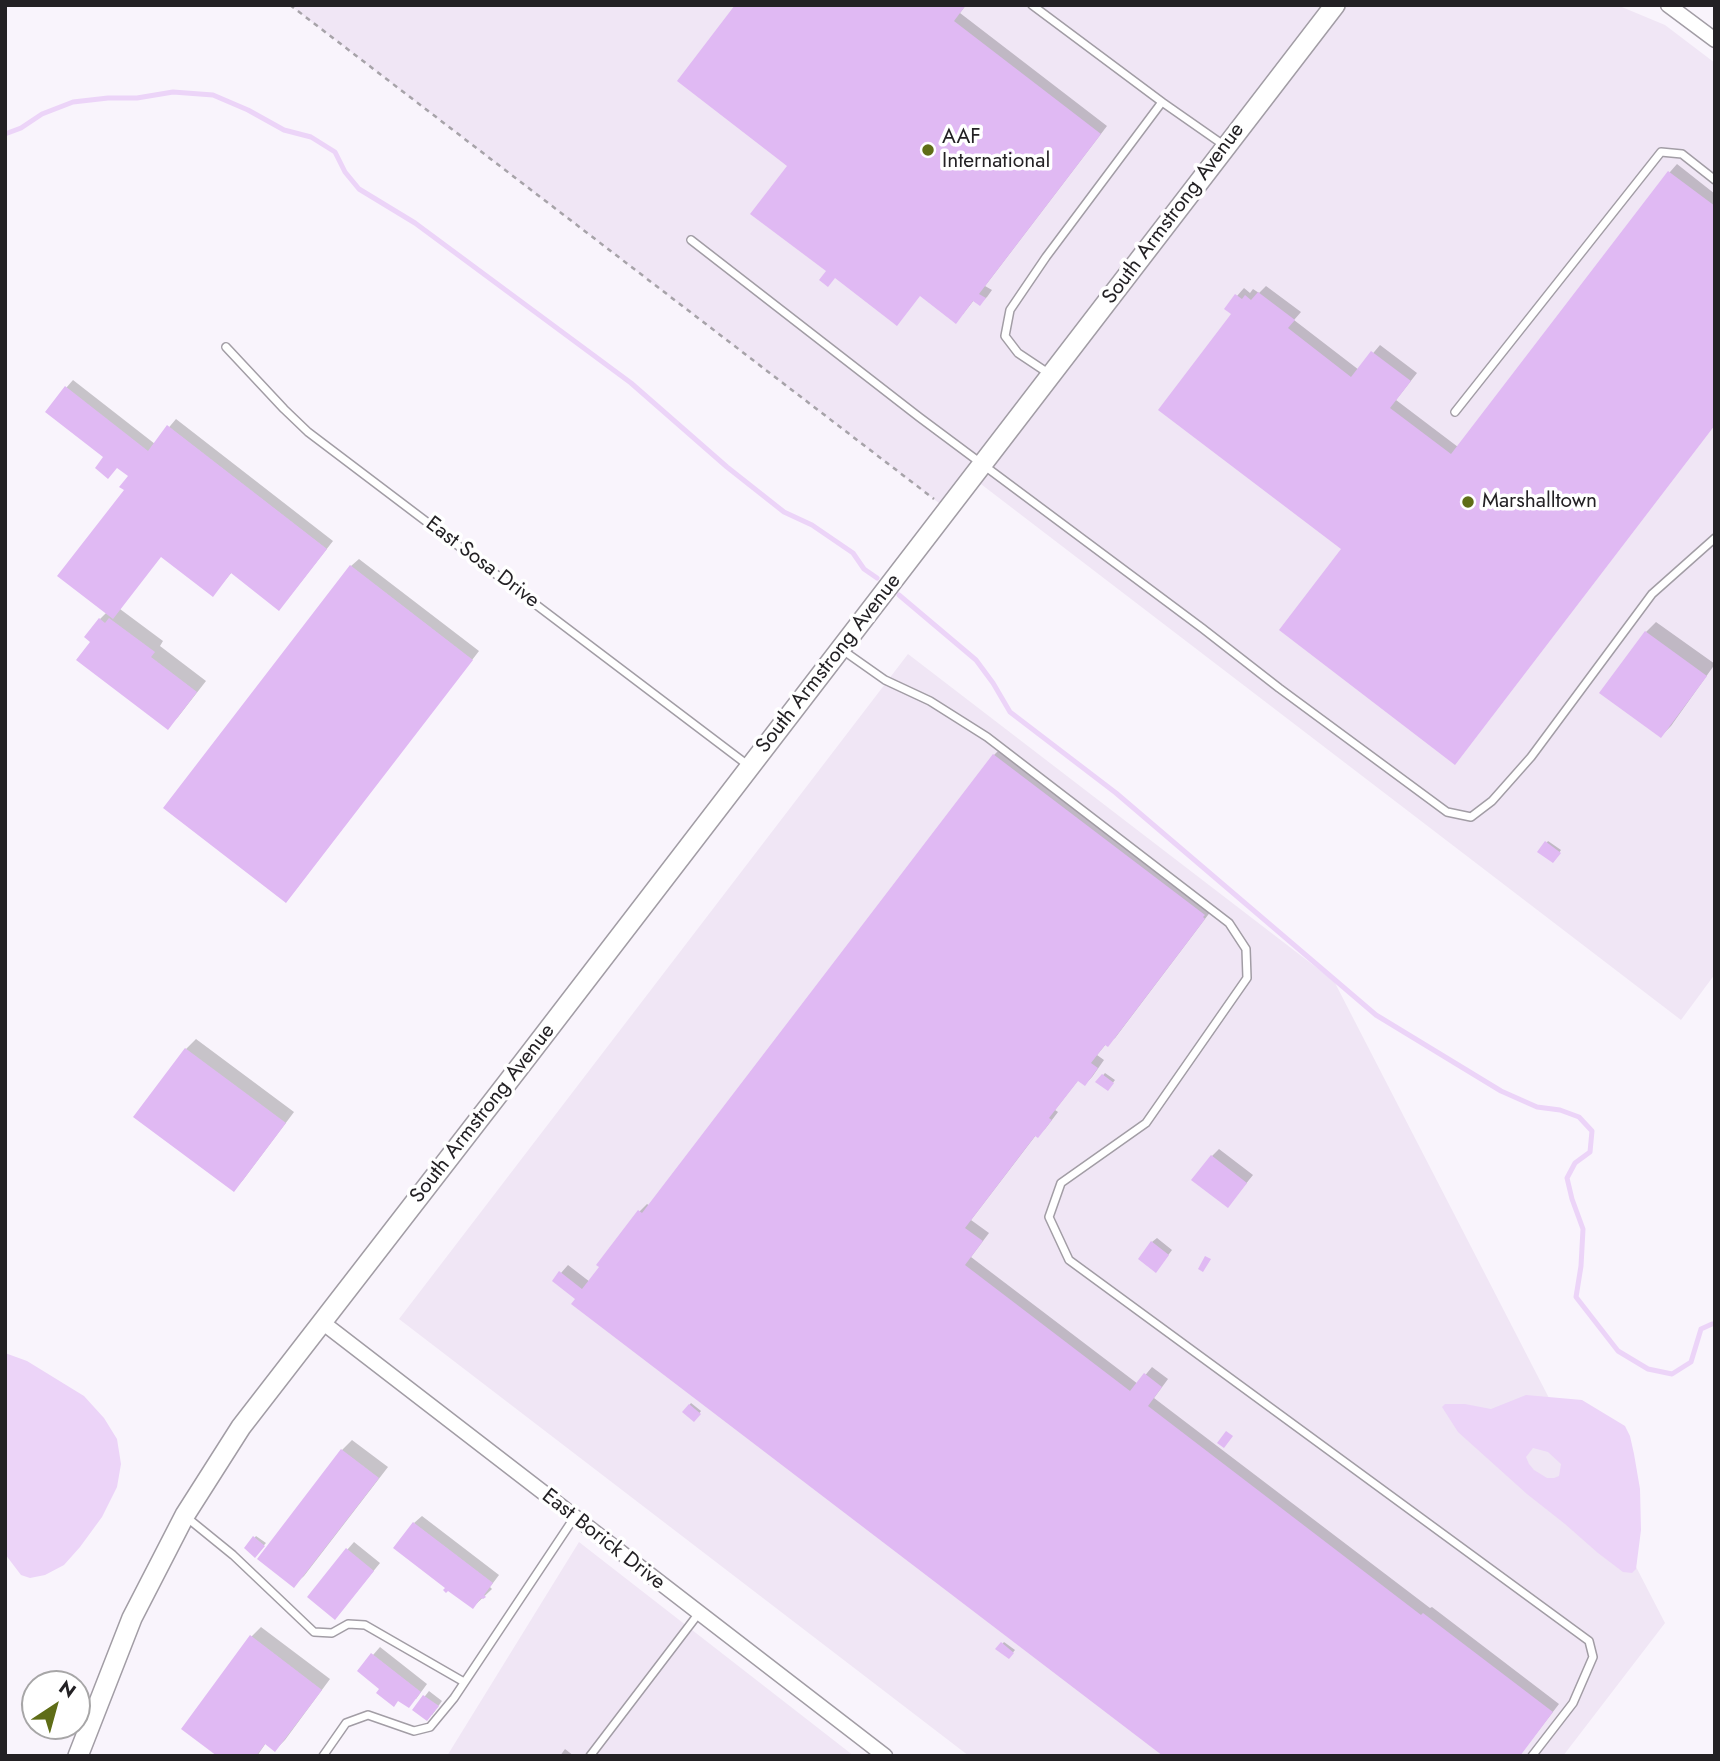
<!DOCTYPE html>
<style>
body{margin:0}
#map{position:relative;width:1720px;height:1761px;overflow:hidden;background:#f9f4fc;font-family:Jost,sans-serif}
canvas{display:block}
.frame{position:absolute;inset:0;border:7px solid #232124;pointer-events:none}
.north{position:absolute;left:21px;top:1670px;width:70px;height:70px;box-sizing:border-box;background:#fff;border:2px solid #a7a6a7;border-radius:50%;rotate:36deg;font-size:19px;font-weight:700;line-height:28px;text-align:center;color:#232124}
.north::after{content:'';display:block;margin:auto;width:24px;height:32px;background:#5f6d17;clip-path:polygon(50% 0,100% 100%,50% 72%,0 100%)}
</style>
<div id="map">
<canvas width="1720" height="1761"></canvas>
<div class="frame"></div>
<div class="north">N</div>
</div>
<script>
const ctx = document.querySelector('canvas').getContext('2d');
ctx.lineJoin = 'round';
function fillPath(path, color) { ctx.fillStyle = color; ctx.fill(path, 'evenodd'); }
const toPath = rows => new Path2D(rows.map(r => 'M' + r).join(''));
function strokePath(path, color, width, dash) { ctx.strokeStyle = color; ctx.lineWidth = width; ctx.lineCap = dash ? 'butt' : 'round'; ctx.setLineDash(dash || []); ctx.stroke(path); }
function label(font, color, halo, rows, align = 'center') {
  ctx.font = font + ' Jost,sans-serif'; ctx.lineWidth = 7; ctx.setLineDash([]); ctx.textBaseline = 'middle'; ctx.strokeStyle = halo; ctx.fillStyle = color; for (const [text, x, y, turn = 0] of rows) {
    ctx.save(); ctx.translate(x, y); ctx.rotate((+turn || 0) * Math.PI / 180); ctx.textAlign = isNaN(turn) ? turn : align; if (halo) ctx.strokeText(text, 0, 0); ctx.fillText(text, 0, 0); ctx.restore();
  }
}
fillPath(toPath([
 [290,5,1617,5,1665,25,1715,63,1715,974,1681,1020,973,478,948,510],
 [908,654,1334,981,1665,1623,1563,1756,969,1756,399,1319],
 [579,1542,854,1756,447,1756]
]), '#f0e6f5');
fillPath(toPath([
 [5,1353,27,1361,84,1396,104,1418,117,1439,121,1464,117,1487,102,1517,80,1547,64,1565,45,1575,30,1578,21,1575,5,1554],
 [1526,1395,1582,1400,1625,1426,1630,1436,1634,1454,1640,1489,1641,1530,1636,1569,1632,1573,1623,1572,1598,1553,1565,1524,1527,1494,1458,1432,1442,1407,1445,1404,1465,1404,1491,1409],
 [1533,1448,1548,1452,1561,1464,1559,1476,1554,1478,1547,1478,1534,1470,1529,1464,1526,1457]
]), '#ecd4f8');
fillPath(toPath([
 [737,5,966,5,960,13,1107,126,985,286,992,290,987,297,979,304,974,300,963,314,921,295,828,271,790,165],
 [1677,164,1715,194,1715,425,1343,549,1234,314,1237,296,1244,288,1250,293,1253,289,1259,293,1266,286,1301,312,1294,320,1359,370,1380,345,1417,373,1396,400,1458,447,1670,172],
 [73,380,155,444,176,419,333,541,286,601,232,572,213,595,161,555,120,609,163,641,160,646,206,681,178,717,168,727,92,641,100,619,107,612,130,476,106,457,66,388],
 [359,559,479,651,293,893,165,808,351,566],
 [1656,622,1715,664,1671,726,1661,736,1646,632],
 [1002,747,1211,911,1115,1038,1106,1044,1097,1055,1104,1060,1092,1077,1085,1084,1079,1079,1055,1110,1058,1112,1045,1129,1036,1135,971,1220,989,1233,971,1257,1138,1384,1152,1367,1168,1379,1154,1398,1430,1608,1432,1607,1559,1704,1519,1756,578,1298,561,1273,568,1265,590,1282,601,1267,599,1265,640,1211,647,1204,650,1206,994,755],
 [1548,841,1561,850,1553,861,1540,852],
 [196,1039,294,1112,243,1180,234,1190,136,1116,186,1049],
 [1105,1073,1115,1080,1108,1089,1098,1081],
 [1219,1149,1253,1175,1228,1206,1212,1156],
 [1157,1238,1172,1250,1160,1266,1152,1242],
 [691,1403,701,1411,694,1420,684,1412],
 [352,1440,388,1467,304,1576,294,1585,259,1558,342,1450],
 [422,1516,499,1575,490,1587,492,1589,473,1607,447,1587,414,1523],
 [256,1536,266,1543,255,1555,246,1548],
 [354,1542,380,1563,342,1610,347,1550],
 [261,1627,330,1679,285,1740,275,1750,266,1743,257,1756,220,1756,251,1637],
 [1004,1642,1015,1650,1009,1657,998,1649],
 [380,1647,427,1684,416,1699,399,1699,381,1689,359,1671],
 [429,1691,442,1701,432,1715,414,1710],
 [565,1749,574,1756,560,1756]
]), '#0003');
strokePath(toPath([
 [5,134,21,128,42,114,73,102,108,98,137,98,173,92,213,95,248,110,284,130,311,137,335,152,345,172,359,189,415,223,631,383,727,467,784,512,812,525,853,553,864,569,877,578],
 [899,595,976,660,993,683,1010,712,1116,793,1376,1015,1501,1091,1537,1107,1560,1110,1579,1117,1592,1131,1590,1152,1575,1163,1567,1178,1572,1199,1583,1229,1581,1266,1576,1297,1618,1351,1648,1369,1672,1374,1691,1362,1701,1329,1712,1324,1715,1324]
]), '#ecd4f8', 5);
fillPath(toPath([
 [735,5,966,5,954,21,1101,134,979,294,986,298,980,306,973,301,956,324,920,296,897,326,835,278,828,287,819,280,826,271,750,214,787,166,677,81],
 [1668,171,1715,206,1715,425,1455,765,1279,630,1341,549,1158,410,1231,314,1224,309,1235,294,1242,299,1245,295,1251,300,1258,292,1295,320,1288,328,1351,377,1371,351,1411,381,1390,408,1451,454],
 [65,386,148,451,167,425,327,549,279,611,231,573,213,597,161,557,113,619,57,576,124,490,119,487,128,476,117,468,108,479,95,468,103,457,45,412],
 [350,565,473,660,286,903,163,808],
 [99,618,105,623,109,618,155,652,151,657,197,692,168,730,76,660,90,642,84,637],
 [1645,631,1707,676,1661,738,1599,693],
 [993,754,1205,915,1203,917,1205,919,1108,1047,1105,1045,1091,1063,1098,1068,1085,1086,1078,1081,1049,1118,1052,1120,1038,1138,1035,1136,965,1228,983,1241,965,1265,1130,1391,1144,1373,1162,1387,1148,1406,1421,1615,1423,1613,1553,1712,1520,1756,1163,1756,571,1304,575,1299,552,1281,559,1271,582,1289,599,1267,596,1265,638,1210,642,1213],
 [1545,841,1561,853,1553,863,1537,852],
 [185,1048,286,1123,234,1192,133,1117],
 [1102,1074,1114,1083,1108,1091,1095,1082],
 [1211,1155,1247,1183,1228,1208,1191,1180],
 [1151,1241,1169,1255,1156,1273,1138,1259],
 [1205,1256,1211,1259,1203,1272,1198,1269],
 [689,1404,701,1414,694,1422,682,1412],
 [1226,1431,1233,1436,1224,1448,1217,1443],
 [341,1449,379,1478,294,1588,257,1559],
 [413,1522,493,1583,484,1595,486,1597,483,1599,481,1598,473,1609,448,1591,446,1593,443,1590,445,1588,393,1548],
 [253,1536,265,1546,255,1558,244,1548],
 [346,1548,374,1571,335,1620,307,1597],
 [250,1635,322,1690,275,1752,265,1744,256,1756,217,1756,181,1729],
 [1001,1642,1014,1653,1009,1659,995,1649],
 [371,1653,421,1692,409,1708,398,1701,394,1707,376,1693,379,1689,357,1671],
 [423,1695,439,1706,427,1721,412,1710]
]), '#e0b9f3');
const service = toPath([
 [1032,5,1162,102],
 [691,240,919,417,1202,628,1279,688,1447,812,1471,817,1492,801,1531,757,1652,594,1715,538],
 [226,347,284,409,308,432,749,766],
 [1051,375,1018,353,1005,336,1010,310,1046,257,1162,102,1225,146],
 [1455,412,1661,152,1682,154,1715,180],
 [841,649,885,680,930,701,987,737,1229,923,1246,949,1247,978,1146,1123,1061,1183,1049,1217,1069,1260,1589,1641,1593,1657,1573,1703,1532,1756],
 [185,1516,233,1555,314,1632,332,1633,348,1624,365,1625,464,1682],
 [323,1756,346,1723,368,1715,414,1731,430,1727,454,1698,574,1518],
 [590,1756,699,1613]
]);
const minor = toPath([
 [1668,5,1715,40],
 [322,1322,885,1756]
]);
const tertiary = toPath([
 [78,1756,132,1618,185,1515,241,1427,521,1065,1335,5]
]);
strokePath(service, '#a29da5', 10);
strokePath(minor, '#a29da5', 17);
strokePath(tertiary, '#a29da5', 22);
strokePath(toPath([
 [290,5,934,499]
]), '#a7a3a9', 2.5, [5, 5]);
strokePath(service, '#fff', 7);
strokePath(minor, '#fff', 14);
strokePath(tertiary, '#fff', 19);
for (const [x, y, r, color] of [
 [928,150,7,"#5f6d17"],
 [1468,502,7,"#5f6d17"]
]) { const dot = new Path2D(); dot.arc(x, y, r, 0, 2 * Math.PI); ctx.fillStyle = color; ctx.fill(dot); strokePath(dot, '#fff', 2.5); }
label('21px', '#232124', '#fff', [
 ["AAF",942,138],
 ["International",942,162],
 ["Marshalltown",1482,502]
], 'left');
label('21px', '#232124', '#fff', [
 ["South Armstrong Avenue",1174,214,-53],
 ["East Sosa Drive",482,563,37],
 ["South Armstrong Avenue",829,664,-52],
 ["South Armstrong Avenue",483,1114,-52],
 ["East Borick Drive",603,1540,38]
]);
</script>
